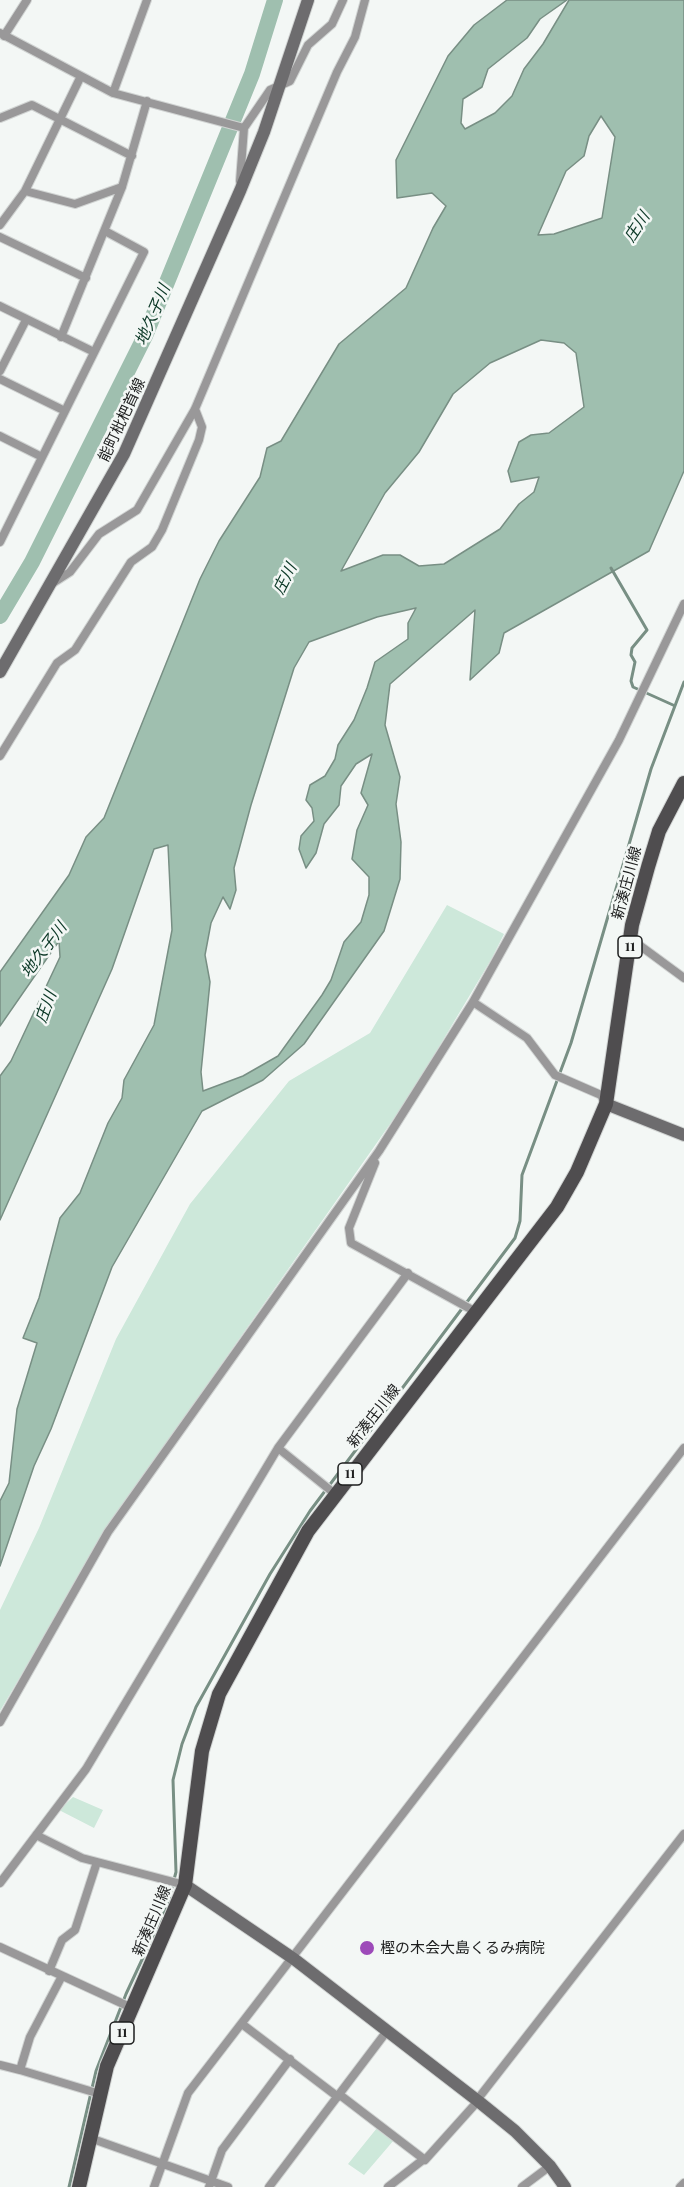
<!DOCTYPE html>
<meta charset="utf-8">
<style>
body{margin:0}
canvas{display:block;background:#f3f7f5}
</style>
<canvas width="684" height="2187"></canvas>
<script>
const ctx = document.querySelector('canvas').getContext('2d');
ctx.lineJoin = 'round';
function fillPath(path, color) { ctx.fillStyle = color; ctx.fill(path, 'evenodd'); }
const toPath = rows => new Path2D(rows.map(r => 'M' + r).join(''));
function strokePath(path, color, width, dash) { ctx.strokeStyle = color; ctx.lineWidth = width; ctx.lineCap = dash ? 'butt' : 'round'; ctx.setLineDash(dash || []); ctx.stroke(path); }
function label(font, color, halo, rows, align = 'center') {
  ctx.font = font + ' "Playfair Display","Noto Sans JP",serif'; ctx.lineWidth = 5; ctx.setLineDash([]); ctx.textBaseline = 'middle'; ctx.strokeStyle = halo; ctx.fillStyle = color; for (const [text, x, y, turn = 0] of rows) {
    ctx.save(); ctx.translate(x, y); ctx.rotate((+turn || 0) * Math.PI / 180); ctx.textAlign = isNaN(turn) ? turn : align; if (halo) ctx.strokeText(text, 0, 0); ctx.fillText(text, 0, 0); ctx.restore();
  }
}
fillPath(toPath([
 [447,905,504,934,492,958,409,1097,117,1513,0,1711,0,1610,39,1528,116,1339,190,1204,289,1081,370,1033],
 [73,1797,103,1810,94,1828,59,1810],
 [377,2128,394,2140,364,2175,348,2164]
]), '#cde8da');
const water = toPath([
 [507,0,567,0,540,19,527,38,488,69,482,87,463,99,461,123,465,129,495,113,512,96,524,69,543,44,569,0,684,0,684,471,649,551,504,633,499,653,470,680,475,610,390,684,385,725,400,777,396,804,401,842,400,879,384,931,304,1044,263,1080,202,1111,112,1267,51,1429,34,1466,0,1566,0,1501,9,1483,17,1409,37,1343,23,1338,39,1298,60,1218,80,1193,108,1123,122,1098,124,1080,154,1025,172,930,168,845,154,849,112,969,0,1220,0,1076,11,1061,60,957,59,941,0,1026,0,972,69,875,86,837,104,818,200,579,219,541,260,477,267,448,281,441,339,344,406,288,433,228,446,206,432,193,397,198,396,160,448,56,474,25,507,0],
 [601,116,615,137,602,218,554,234,538,235,566,171,584,156,589,136,601,116],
 [541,340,564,343,576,353,584,407,549,433,531,435,519,442,508,471,511,482,539,477,534,492,519,504,500,529,444,564,419,566,400,555,383,555,341,571,385,493,419,452,453,394,490,363,541,340],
 [416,608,408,623,408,639,375,662,367,688,354,720,338,745,335,759,325,776,310,785,306,800,312,808,314,821,301,836,299,849,306,868,316,853,324,824,339,805,341,786,356,764,372,754,361,793,368,805,357,830,352,859,369,877,369,895,361,922,344,942,331,980,322,995,278,1056,243,1076,203,1091,201,1072,210,982,205,955,211,923,223,897,230,909,236,890,234,868,251,805,294,668,309,642,377,617,416,608]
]);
fillPath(water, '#9fbfaf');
strokePath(water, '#788f84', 1.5);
strokePath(toPath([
 [611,568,647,630,632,648,631,655,635,662,631,681,633,687,673,705],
 [69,2187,96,2071,126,1994,167,1906,176,1872,173,1780,182,1744,196,1707,270,1574,310,1511,515,1238,520,1221,522,1175,571,1043,651,769,684,682]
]), '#788f84', 3);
strokePath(toPath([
 [0,616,32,562,145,336,252,74,275,0]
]), '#9fbfaf', 16);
const street = toPath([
 [0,33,113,93,244,128],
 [4,36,27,0],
 [113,93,147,0],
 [0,118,32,105,132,156],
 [240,181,244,128,270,90,290,81,308,45,332,24,343,0],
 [25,191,75,204,122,187],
 [0,225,25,191,81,76],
 [0,237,86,278],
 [0,306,94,352],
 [61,337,122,187,147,101],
 [0,371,26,320],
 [0,379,65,411],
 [0,436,42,457],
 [0,542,144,252,105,231],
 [53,583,70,572,99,534,137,510,195,409,337,72,355,37,365,0],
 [0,756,57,663,75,650,131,562,152,547,162,530,199,440,202,427,195,409],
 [631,939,684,978],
 [473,1002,527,1038,555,1075,601,1095,605,1103],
 [375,1163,349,1228,351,1243,476,1312],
 [278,1448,335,1494],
 [0,1722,108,1532,379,1151,473,1002,619,740,684,604],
 [36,1835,82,1858,185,1885],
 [0,1883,86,1769,278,1448,408,1273],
 [0,1947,132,2008],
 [49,1971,62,1940,75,1930,97,1862],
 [242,2024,338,2097],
 [0,2065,20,2070,30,2037,62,1976],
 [20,2070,100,2094],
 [340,2095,425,2160,478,2101],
 [477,2100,684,1834],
 [90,2138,228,2187],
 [154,2187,188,2093,684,1448],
 [209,2187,222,2150,290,2059],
 [269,2187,387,2031],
 [388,2187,424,2159],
 [522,2187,550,2166],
 [680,2187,684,2183]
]);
const secondary = toPath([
 [0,672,124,454,240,191,264,132,308,0],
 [606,1104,684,1135],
 [185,1885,294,1959,478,2101,515,2131,550,2166,565,2187]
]);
const primary = toPath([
 [79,2187,107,2066,185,1885,202,1751,219,1694,308,1531,557,1207,577,1172,606,1104,632,925,648,867,659,831,684,783]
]);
strokePath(street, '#d1d4d3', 10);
strokePath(secondary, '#d1d4d3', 14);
strokePath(primary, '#d1d4d3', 16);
strokePath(street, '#999899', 8);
strokePath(secondary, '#6d6c6e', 12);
strokePath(primary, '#4f4d4f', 14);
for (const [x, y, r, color] of [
 [367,1948,8,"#9d4ab9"]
]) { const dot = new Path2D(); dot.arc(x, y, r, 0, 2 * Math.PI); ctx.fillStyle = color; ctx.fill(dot); strokePath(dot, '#f3f7f5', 2); }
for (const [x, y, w] of [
 [630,947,24],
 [350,1474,24],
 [122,2033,24]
]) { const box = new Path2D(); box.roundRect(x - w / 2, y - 11, w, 22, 4.5); ctx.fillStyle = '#f3f7f5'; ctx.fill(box); strokePath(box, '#1d1e1e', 1.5); }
label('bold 14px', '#1d1e1e', null, [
 ["11",630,947],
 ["11",350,1474],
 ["11",122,2033]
]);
label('15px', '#1d1e1e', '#f3f7f5', [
 ["能町枇杷首線",122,420,-65],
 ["新湊庄川線",627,883,-75],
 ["新湊庄川線",374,1416,-52],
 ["新湊庄川線",152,1921,-67]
]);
label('15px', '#1d1e1e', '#f3f7f5', [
 ["樫の木会大島くるみ病院",380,1948]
], 'left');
label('italic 16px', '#0b3826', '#f3f7f5', [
 ["庄川",637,227,-57],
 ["地久子川",153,315,-67],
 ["庄川",285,579,-63],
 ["地久子川",44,950,-53],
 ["庄川",46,1007,-70]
]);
</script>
